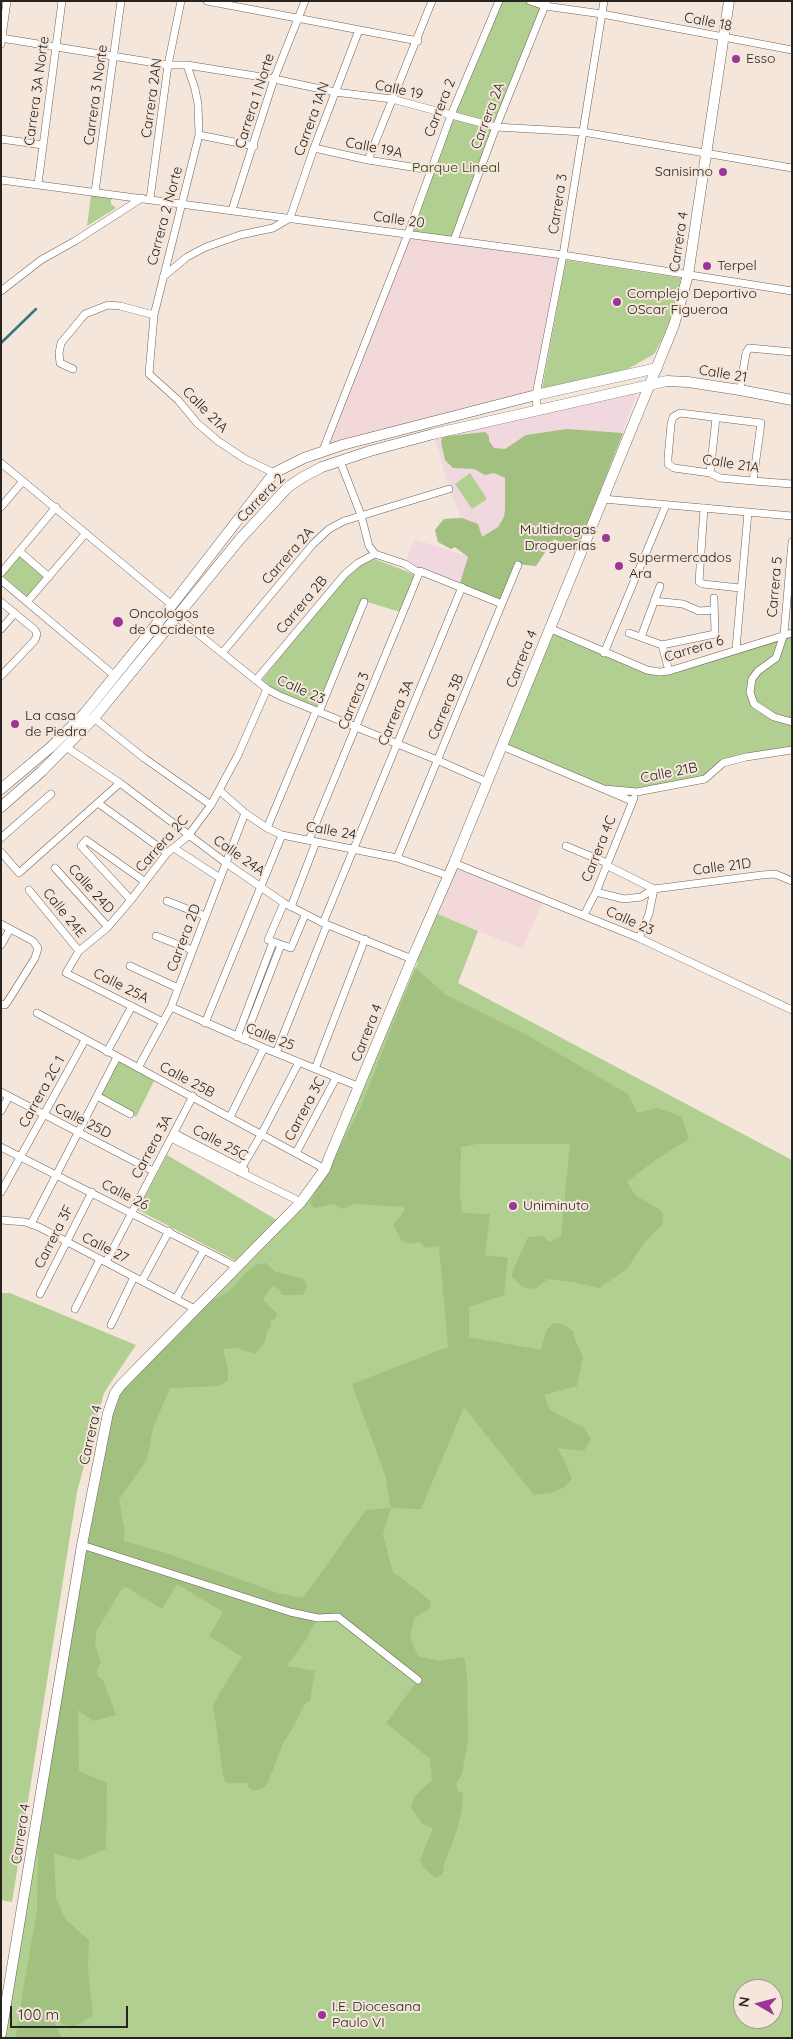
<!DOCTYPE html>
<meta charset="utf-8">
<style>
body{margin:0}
#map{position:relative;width:793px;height:2039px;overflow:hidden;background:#f5e6db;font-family:Quicksand,sans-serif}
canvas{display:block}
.frame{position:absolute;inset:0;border:2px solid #28231f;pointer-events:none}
.north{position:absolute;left:733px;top:1979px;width:50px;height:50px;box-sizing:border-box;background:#f5e6db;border:1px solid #a39890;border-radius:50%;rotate:278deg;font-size:14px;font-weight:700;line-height:20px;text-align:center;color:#28231f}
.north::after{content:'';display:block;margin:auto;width:18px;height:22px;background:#9d3599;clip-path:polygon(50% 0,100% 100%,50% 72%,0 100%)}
.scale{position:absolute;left:10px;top:2006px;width:118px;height:22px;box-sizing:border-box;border:2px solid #28231f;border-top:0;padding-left:6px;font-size:15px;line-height:18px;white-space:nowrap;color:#28231f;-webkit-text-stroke:4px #f5e6db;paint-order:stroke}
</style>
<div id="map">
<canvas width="793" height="2039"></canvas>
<div class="frame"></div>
<div class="north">N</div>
<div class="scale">100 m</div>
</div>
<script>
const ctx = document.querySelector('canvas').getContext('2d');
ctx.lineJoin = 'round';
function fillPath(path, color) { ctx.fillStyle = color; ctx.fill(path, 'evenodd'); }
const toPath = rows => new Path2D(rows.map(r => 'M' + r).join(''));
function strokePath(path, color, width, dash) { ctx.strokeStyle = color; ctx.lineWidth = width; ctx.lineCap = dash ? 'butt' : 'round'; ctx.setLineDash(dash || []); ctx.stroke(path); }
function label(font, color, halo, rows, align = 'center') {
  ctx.font = font + ' Quicksand,sans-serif'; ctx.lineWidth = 4; ctx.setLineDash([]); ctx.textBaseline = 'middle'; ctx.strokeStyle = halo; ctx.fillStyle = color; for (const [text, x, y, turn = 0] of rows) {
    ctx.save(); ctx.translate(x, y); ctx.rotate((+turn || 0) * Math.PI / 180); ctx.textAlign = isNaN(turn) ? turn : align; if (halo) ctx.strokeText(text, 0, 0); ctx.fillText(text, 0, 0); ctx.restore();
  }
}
fillPath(toPath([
 [408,234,563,255,536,395,323,450],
 [452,867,543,902,522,949,433,912]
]), '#f3d8d9');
fillPath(toPath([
 [638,391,577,550,554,539,536,566,516,564,500,602,460,583,405,564,414,539,467,556,455,547,451,549,438,542,435,530,439,523,444,519,461,517,451,493,433,434]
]), '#f1d8df');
fillPath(toPath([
 [499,1,547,1,454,240,408,234],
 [91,195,114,197,111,200,111,204,116,208,87,226],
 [566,260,681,278,670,325,654,354,628,369,542,389],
 [470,473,487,499,472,509,455,484],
 [21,553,47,575,27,598,3,576],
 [375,559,416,575,400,612,361,600,317,707,276,691,262,680,335,589,357,567],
 [549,628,659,672,792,633,792,750,723,763,713,773,637,792,604,789,502,746],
 [433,912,478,931,458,983,792,1160,792,2038,1,2038,121,1385,280,1225,325,1169,418,962,414,959],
 [743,1989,773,1989,773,2019,743,2019],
 [118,1060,154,1081,136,1117,99,1095],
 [167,1155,277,1220,236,1261,138,1210],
 [1,1293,10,1293,136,1345,104,1393,77,1492,12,1902,1,1900]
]), '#b1cf90');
fillPath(toPath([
 [567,429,623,433,577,550,554,539,536,566,516,564,500,602,460,583,468,557,455,547,451,549,438,542,435,530,444,519,462,518,478,524,482,537,498,527,504,517,505,510,505,478,494,473,485,475,474,469,453,468,445,460,441,442,442,438,448,436,485,432,489,436,489,441,494,448,505,449,526,435],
 [415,968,446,995,525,1034,628,1094,637,1113,658,1108,682,1117,689,1139,655,1160,627,1182,636,1196,659,1209,663,1214,662,1225,646,1240,627,1269,599,1288,573,1282,548,1279,536,1288,530,1289,523,1287,512,1277,513,1270,528,1237,544,1236,549,1242,561,1236,570,1144,477,1144,461,1147,460,1194,462,1213,490,1214,485,1255,508,1258,504,1295,469,1307,469,1337,541,1350,546,1331,553,1323,563,1324,573,1331,576,1342,583,1357,577,1386,544,1395,550,1410,584,1428,591,1439,584,1451,558,1448,572,1478,565,1487,551,1493,534,1495,464,1407,421,1509,391,1508,383,1535,393,1572,417,1590,430,1601,431,1607,414,1619,410,1638,418,1656,439,1661,464,1657,467,1673,468,1740,462,1774,456,1784,458,1791,463,1794,462,1809,457,1830,444,1864,443,1874,436,1878,425,1869,420,1860,433,1828,422,1824,411,1807,414,1797,432,1780,430,1759,386,1723,418,1680,338,1617,318,1618,305,1641,287,1666,315,1671,310,1701,304,1705,290,1733,284,1741,268,1782,263,1788,253,1791,248,1787,248,1783,228,1783,225,1781,223,1775,213,1704,242,1657,209,1636,223,1612,177,1584,162,1609,126,1587,121,1590,96,1632,95,1645,101,1663,97,1669,97,1675,103,1680,116,1715,93,1721,78,1710,79,1771,107,1783,106,1849,79,1860,54,1854,56,1898,66,1920,89,1940,88,1969,93,2015,71,2029,52,2018,62,2038,15,2038,37,1909,39,1810,94,1483,121,1385,195,1309,228,1292,247,1272,258,1264,266,1263,276,1272,305,1279,307,1287,303,1295,283,1295,279,1289,272,1286,263,1300,277,1313,276,1318,271,1321,271,1326,267,1332,265,1341,255,1354,237,1348,223,1349,228,1369,228,1380,219,1386,170,1388,153,1428,147,1459,119,1500,125,1533,123,1541,163,1552,278,1593,303,1598,366,1510,391,1508,385,1475,352,1384,448,1347,439,1246,426,1248,419,1242,410,1244,402,1241,393,1225,405,1210,403,1207,354,1204,343,1209,334,1204,314,1208,310,1203,360,1109]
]), '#a2c080');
strokePath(toPath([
 [1,343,36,309]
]), '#32797b', 2.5);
const minor = toPath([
 [207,1,418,41],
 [530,1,545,6,602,14,792,50],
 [1,38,168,65,187,65,274,79,335,92,392,99,496,127,583,132,792,168],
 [1,44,7,1],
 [187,65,195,89,198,104,199,135,154,315,149,374,178,400,197,423,218,441,245,459,274,473],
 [199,135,254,146],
 [1,139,43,145],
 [314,148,368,160,430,170],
 [368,160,432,1],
 [1,180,563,255,792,291],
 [38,184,62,1],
 [95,192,121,1],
 [150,199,168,65,181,1],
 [232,210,274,79,305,1],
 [290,218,314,148,359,30],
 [454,240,496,127,546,3],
 [163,277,187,257,206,247,240,235,273,228,290,218],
 [1,291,41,260,75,241,142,198],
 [73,369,60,363,59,353,61,343,85,314,108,305,120,306,154,315],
 [740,390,746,353,749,348,792,352],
 [537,410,536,395,563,255,604,1],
 [323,450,408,234,451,115,499,1],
 [340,461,361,515,369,546,375,554,405,564,419,573],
 [1,463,172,605],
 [710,473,716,418],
 [753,481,761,423,680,413,673,417,671,424,668,458,668,464,674,468,710,473,720,478,753,481,792,484],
 [603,499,792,516],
 [1,507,23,481],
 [704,508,699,582,703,584,740,588],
 [792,542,784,634,776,658,758,671,752,679,750,692,754,704,774,717,792,722],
 [19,551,49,577],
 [1,573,56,507],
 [1,580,115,676],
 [654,601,683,604,699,611,714,610],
 [1,602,35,630,37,634,35,640,1,676],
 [27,602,86,533],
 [177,617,267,689,280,696,437,760,487,782],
 [549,628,647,670,659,672,669,671,792,633],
 [1,629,15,613],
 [629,633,662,645,715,634,714,598],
 [641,637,660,586],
 [662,645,669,671],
 [736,649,748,512],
 [223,652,313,544,329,529,344,521,449,489],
 [604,653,666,505],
 [256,680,345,574,358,563,375,554],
 [319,712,364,602],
 [94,718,144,758,211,805],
 [502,746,632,801],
 [66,747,120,783,226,863,284,903,323,923,412,959],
 [604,789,637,792,705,779,723,763,746,757,792,750],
 [220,791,245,813,267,828,282,835,397,858,449,876],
 [98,803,167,853],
 [267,828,316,711],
 [1,838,51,794],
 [309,840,420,571,502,604],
 [566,846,607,863],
 [174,848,220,878],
 [1,852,19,873,120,783],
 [397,858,518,565],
 [454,863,639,938,792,1010],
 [606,865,654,889],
 [55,868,108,927],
 [29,890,79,951],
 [596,892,624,899,641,897,654,889,762,875,775,874,792,881],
 [131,900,81,846,86,840,144,881],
 [167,901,205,916],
 [284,903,268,940,291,948,305,915],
 [291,907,316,842],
 [584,915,596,892,634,798],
 [323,923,462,587],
 [1,924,33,941,38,948,35,958,8,1001,5,1005,1,1004],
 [156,936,192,950],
 [639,938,649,914,654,889],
 [1,945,10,929],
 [130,966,178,988],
 [171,1007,264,1048,360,1087],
 [37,1013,325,1169],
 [163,1022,66,973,79,951,108,927,131,900,167,853,188,836,211,805,238,755,267,689],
 [205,1023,282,835],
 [237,1037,273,942],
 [244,1040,281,945],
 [107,1052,132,1006],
 [276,1053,327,925],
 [138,1068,171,1007,245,813],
 [315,1069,365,939],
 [1,1092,153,1171],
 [97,1096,130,1114],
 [1,1111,9,1096],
 [230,1117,264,1048],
 [174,1133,245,1170],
 [171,1138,301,1202],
 [1,1147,237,1267],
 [296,1153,336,1078],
 [239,1172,261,1135,299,1062],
 [1,1192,85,1040],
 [1,1220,25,1222,39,1227,195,1309],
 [31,1224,117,1057],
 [106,1262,193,1096],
 [142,1281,169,1231],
 [40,1294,92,1192],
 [176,1299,204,1250],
 [75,1309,100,1259],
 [111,1325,134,1277],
 [82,1545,290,1612,318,1618,338,1617,418,1680]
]);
const secondary = toPath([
 [1,789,51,747,84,714,172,605,274,473,304,458,342,445,536,395,657,368],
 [1,807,42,771,94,718,240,539,288,487,303,477,322,467,370,451,433,434,667,381,688,382,740,390,792,400],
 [1,2034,82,1545,108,1413,115,1393,121,1385,301,1202,325,1169,329,1158,412,959,454,863,674,325,688,275,729,1]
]);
strokePath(minor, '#6e6158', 8);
strokePath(secondary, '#6e6158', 11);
strokePath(minor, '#fff', 7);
strokePath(secondary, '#fff', 10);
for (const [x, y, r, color] of [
 [736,59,5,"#9d3599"],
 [723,172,5,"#9d3599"],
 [707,266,5,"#9d3599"],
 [617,302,5,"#9d3599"],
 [606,538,5,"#9d3599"],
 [619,566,5,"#9d3599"],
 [118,622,6,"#9d3599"],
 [15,724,5,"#9d3599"],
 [513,1206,5,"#9d3599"],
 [322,2015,5,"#9d3599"]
]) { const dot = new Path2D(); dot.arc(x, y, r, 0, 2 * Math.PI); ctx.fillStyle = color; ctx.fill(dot); strokePath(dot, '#f5e6db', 2); }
label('14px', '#28231f', '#f5e6db', [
 ["Calle 18",708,22,11],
 ["Calle 19",399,90,12],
 ["Carrera 3A Norte",37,91,-82],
 ["Carrera 3 Norte",96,95,-82],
 ["Carrera 2AN",152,98,-82],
 ["Carrera 1 Norte",255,101,-72],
 ["Carrera 2",440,108,-68],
 ["Carrera 2A",488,116,-69],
 ["Carrera 1AN",312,119,-70],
 ["Calle 19A",374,148,11],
 ["Carrera 3",558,204,-81],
 ["Carrera 2 Norte",165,216,-75],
 ["Calle 20",399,220,8],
 ["Carrera 4",679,242,-81],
 ["Calle 21",723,374,9],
 ["Calle 21A",205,410,45],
 ["Calle 21A",731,464,9],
 ["Carrera 2",261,498,-46],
 ["Carrera 2A",288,556,-49],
 ["Carrera 5",775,587,-85],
 ["Carrera 2B",302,605,-50],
 ["Carrera 6",694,649,-17],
 ["Carrera 4",522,659,-68],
 ["Calle 23",301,690,24],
 ["Carrera 3",354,701,-68],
 ["Carrera 3B",446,707,-67],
 ["Carrera 3A",396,713,-67],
 ["Calle 21B",669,773,-11],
 ["Calle 24",331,831,10],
 ["Carrera 2C",162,844,-48],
 ["Carrera 4C",599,849,-68],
 ["Calle 24A",239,856,35],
 ["Calle 21D",722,867,-7],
 ["Calle 24D",91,889,48],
 ["Calle 24E",64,913,51],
 ["Calle 23",630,921,24],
 ["Carrera 2D",184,938,-69],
 ["Calle 25A",121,986,27],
 ["Carrera 4",367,1033,-68],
 ["Calle 25",270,1037,22],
 ["Calle 25B",187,1080,28],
 ["Carrera 2C 1",42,1092,-61],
 ["Carrera 3C",305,1109,-62],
 ["Calle 25D",83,1121,27],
 ["Calle 25C",220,1143,28],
 ["Carrera 3A",152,1147,-62],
 ["Calle 26",125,1195,27],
 ["Carrera 3F",54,1237,-63],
 ["Calle 27",105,1248,27],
 ["Carrera 4",91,1435,-77],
 ["Carrera 4",21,1834,-81]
]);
label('14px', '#28231f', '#f5e6db', [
 ["Esso",746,59],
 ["Sanisimo",713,172,"right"],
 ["Terpel",717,266],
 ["Complejo Deportivo",627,294],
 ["OScar Figueroa",627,310],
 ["Multidrogas",596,530,"right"],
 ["Droguerías",596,546,"right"],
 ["Supermercados",629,558],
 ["Ara",629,574],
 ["Oncologos",129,614],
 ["de Occidente",129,630],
 ["La casa",25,716],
 ["de Piedra",25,732],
 ["Uniminuto",523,1206],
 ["I.E. Diocesana",332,2007],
 ["Paulo VI",332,2023]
], 'left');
label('14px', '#2a3d0e', '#f5e6db', [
 ["Parque Lineal",456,168]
]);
</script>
